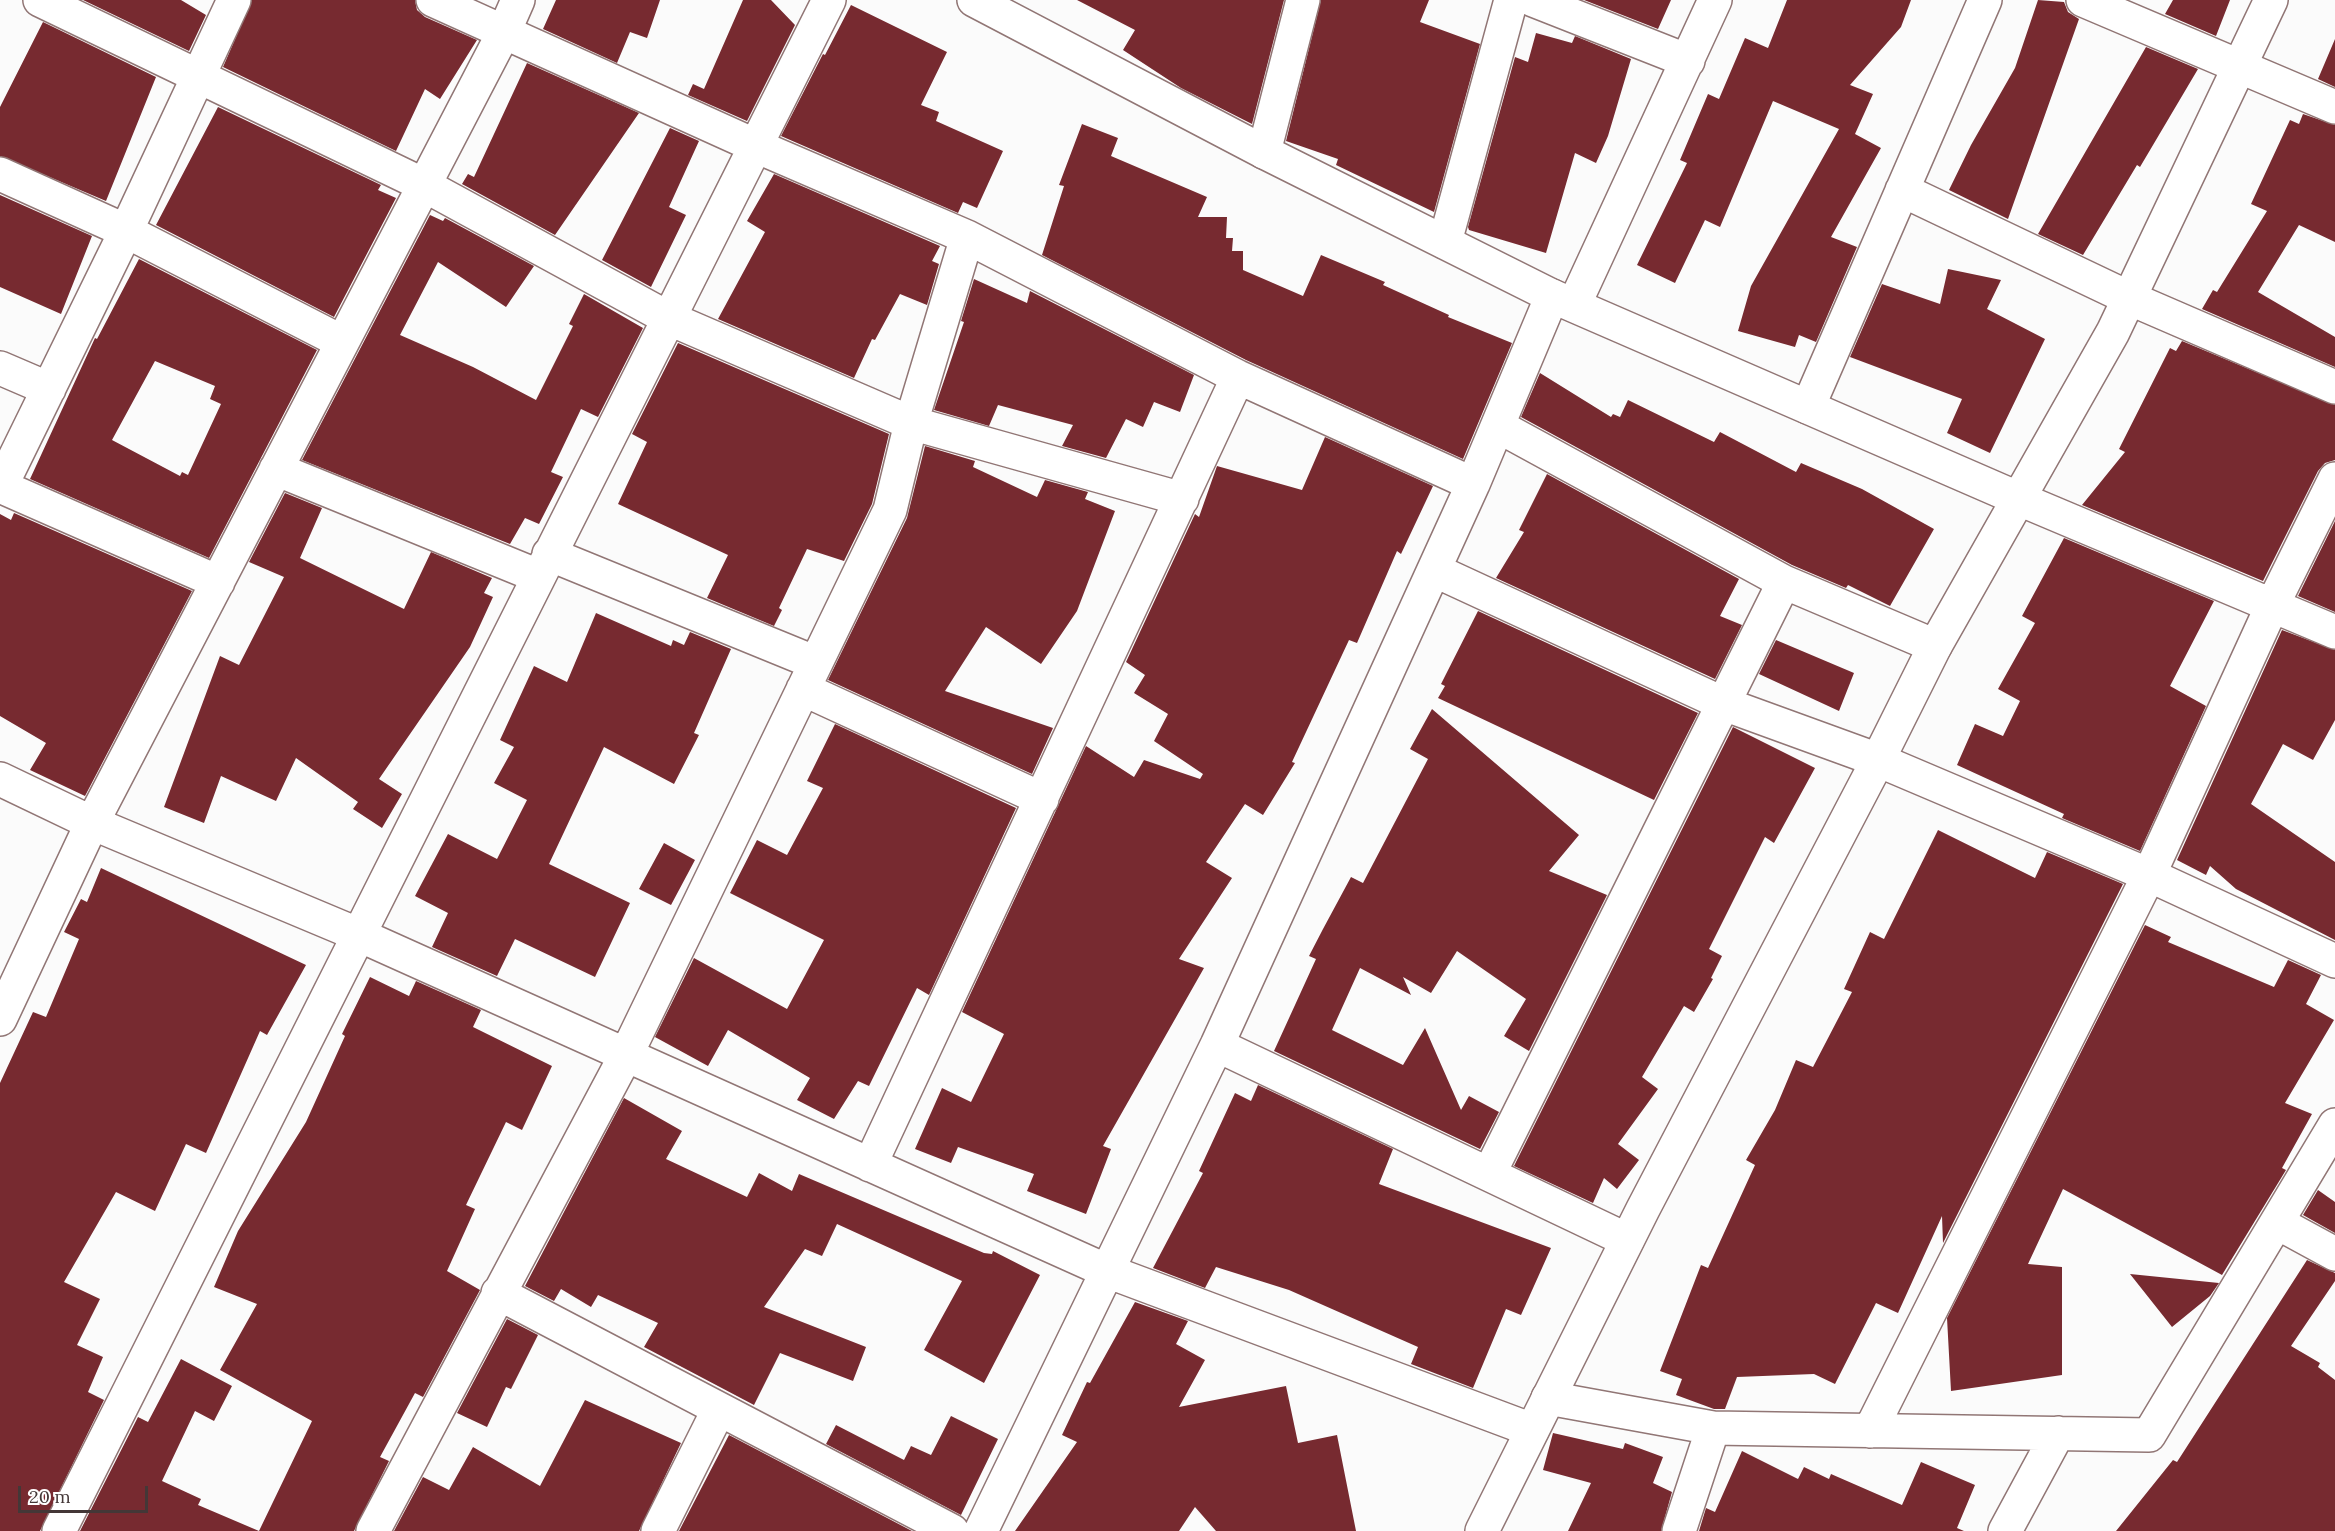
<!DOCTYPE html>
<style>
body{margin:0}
#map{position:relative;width:2335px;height:1531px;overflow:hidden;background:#fbfbfb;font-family:Lora,serif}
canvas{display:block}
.scale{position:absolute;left:18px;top:1486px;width:130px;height:27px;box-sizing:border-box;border:3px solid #443737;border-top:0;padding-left:8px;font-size:18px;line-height:21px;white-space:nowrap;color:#443737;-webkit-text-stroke:4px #fff;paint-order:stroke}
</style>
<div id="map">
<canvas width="2335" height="1531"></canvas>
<div class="scale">20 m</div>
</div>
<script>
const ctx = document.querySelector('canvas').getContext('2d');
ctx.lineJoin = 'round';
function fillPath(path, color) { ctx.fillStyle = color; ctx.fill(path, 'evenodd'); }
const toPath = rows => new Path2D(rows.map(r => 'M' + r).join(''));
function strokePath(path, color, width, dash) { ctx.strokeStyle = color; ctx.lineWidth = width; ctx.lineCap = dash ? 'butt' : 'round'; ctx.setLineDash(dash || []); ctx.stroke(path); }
fillPath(toPath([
 [83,0,181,0,206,15,189,51],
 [252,0,415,0,417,10,425,17,477,40,440,99,425,89,396,151,223,67],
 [556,0,660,0,647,38,630,32,617,63,543,29],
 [743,0,771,0,795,25,747,121,688,95,693,84,704,89],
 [1077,0,1284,0,1252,124,1181,88,1123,50,1135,30],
 [1321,0,1429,0,1420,22,1480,44,1434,212,1336,165,1338,159,1286,141],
 [1584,0,1671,0,1658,29],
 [1787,0,1911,0,1901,27,1850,85,1873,94,1855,134,1881,148,1831,237,1857,247,1816,342,1799,335,1795,347,1738,331,1751,286,1839,129,1773,101,1720,227,1705,220,1675,283,1637,265,1687,163,1680,160,1708,94,1719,99,1745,38,1768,48],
 [2038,0,2064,2,2068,12,2079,19,2008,219,1949,190,1971,145,2015,68],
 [2173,0,2230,0,2216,36,2165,14],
 [851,5,947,52,921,105,939,112,936,121,1003,151,977,208,963,202,958,213,781,136,823,54,825,55],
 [43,22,156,77,106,201,0,156,0,107],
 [1536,33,1572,43,1575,36,1631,59,1608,136,1596,163,1575,153,1546,253,1469,230,1468,227,1515,57,1528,62],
 [2335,39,2335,87,2318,79],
 [2146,47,2198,69,2140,167,2137,165,2083,255,2038,234],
 [527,63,639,113,555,235,462,184,468,174,474,177],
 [218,107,381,185,378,190,396,198,334,317,156,225],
 [2303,114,2335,125,2335,242,2299,225,2258,292,2335,337,2335,367,2202,309,2213,290,2217,292,2267,211,2251,204,2290,120,2299,124],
 [1082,124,1118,138,1111,156,1207,197,1198,217,1227,217,1226,238,1233,238,1232,251,1243,251,1243,270,1303,296,1321,255,1385,282,1383,285,1449,315,1448,317,1512,343,1463,459,1246,360,1042,255,1064,186,1059,185],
 [670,128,699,141,669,207,686,215,651,287,602,260],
 [774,174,940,246,932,261,939,264,927,305,900,294,875,340,872,339,854,378,718,319,765,232,747,221],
 [0,195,92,236,61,314,0,287],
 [430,215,443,221,445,218,534,266,506,307,438,262,400,335,473,367,536,400,573,326,569,324,584,294,643,328,598,417,581,409,551,472,563,477,539,524,525,518,510,544,302,460],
 [139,259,317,350,209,558,30,479,95,338,97,339],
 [155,361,215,386,210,399,221,404,188,475,182,472,180,476,112,440],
 [1948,269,2001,280,1987,309,2045,339,1990,453,1947,433,1962,399,1850,357,1882,284,1940,304],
 [974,279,1027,303,1030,291,1194,375,1180,412,1154,402,1143,427,1126,419,1106,458,1062,446,1073,425,998,405,989,426,934,410,964,322,961,321],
 [2182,341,2335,405,2335,460,2325,463,2318,471,2263,581,2082,505,2125,452,2119,449,2170,348,2176,351],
 [678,343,889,434,872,504,844,561,807,549,779,608,782,610,774,626,707,598,728,555,618,504,647,442,632,434],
 [1540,373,1611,417,1613,414,1620,417,1628,400,1714,442,1720,432,1796,472,1801,463,1862,489,1934,529,1890,606,1848,585,1846,588,1792,565,1521,417],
 [1325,437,1433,486,1401,554,1397,551,1357,643,1349,640,1292,762,1295,763,1263,815,1245,804,1206,862,1232,878,1179,959,1204,968,1103,1146,1111,1149,1086,1214,1027,1191,1034,1174,958,1147,951,1163,915,1149,942,1088,971,1102,1004,1034,962,1012,1086,746,1134,777,1144,760,1200,779,1203,774,1154,741,1168,714,1134,693,1145,675,1126,662,1195,514,1199,517,1217,466,1302,490],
 [925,446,975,461,973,467,1037,497,1045,480,1088,492,1085,499,1115,511,1077,611,1041,664,986,627,945,691,1053,728,1032,774,828,680,907,518],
 [1547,474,1739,579,1720,616,1742,625,1715,679,1496,578,1524,532,1519,530],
 [285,493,322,508,300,558,404,609,431,552,492,578,484,593,493,597,470,647,379,779,402,794,382,828,353,809,358,802,296,758,276,801,221,776,204,823,164,807,220,656,239,665,284,577,249,562],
 [14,513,192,591,85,796,30,770,46,743,0,716,0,514,11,520],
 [2335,521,2335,612,2298,596],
 [2064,538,2214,601,2170,686,2206,706,2140,851,2062,818,2064,814,1957,765,1975,724,2003,736,2020,701,1998,689,2035,623,2022,616],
 [1478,611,1698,713,1654,800,1438,698,1445,686,1441,684],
 [596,613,671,646,673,640,684,645,690,632,731,649,694,733,699,735,674,784,604,747,549,864,630,903,595,977,515,939,497,976,432,947,448,913,415,896,448,834,497,859,527,800,494,783,514,747,500,740,534,666,567,682],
 [2282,630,2335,650,2335,720,2313,760,2283,744,2251,804,2335,862,2335,940,2236,889,2210,866,2206,875,2177,860],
 [1776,640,1854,673,1839,711,1759,674],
 [1432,709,1579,835,1549,871,1607,895,1529,1051,1504,1036,1526,999,1457,951,1431,993,1403,977,1411,995,1360,968,1332,1030,1403,1065,1425,1028,1461,1110,1469,1096,1499,1112,1480,1149,1274,1051,1316,959,1309,956,1323,929,1351,877,1363,883,1428,759,1410,749],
 [835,724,1016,808,929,995,917,988,869,1086,858,1081,834,1119,797,1100,810,1078,728,1030,708,1066,655,1037,694,958,787,1009,824,940,730,893,757,840,787,855,823,788,807,781],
 [1733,727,1815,768,1774,843,1765,837,1709,949,1722,956,1711,978,1713,979,1694,1012,1684,1006,1642,1077,1658,1089,1618,1144,1639,1160,1617,1189,1604,1178,1593,1203,1514,1166],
 [1938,830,2035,878,2047,852,2123,884,1943,1243,1942,1216,1898,1313,1876,1303,1835,1384,1814,1374,1737,1377,1725,1409,1714,1409,1676,1395,1682,1379,1660,1371,1701,1265,1708,1268,1755,1165,1746,1160,1775,1110,1796,1060,1813,1067,1852,992,1844,989,1870,932,1884,939],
 [664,843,695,860,671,905,639,889],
 [101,868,306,965,267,1035,260,1031,206,1153,186,1144,155,1211,116,1192,64,1282,100,1299,77,1345,103,1357,88,1392,104,1400,40,1531,0,1531,0,1083,33,1012,46,1017,79,939,64,932,81,899,87,902],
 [2145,925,2171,937,2168,942,2274,987,2288,960,2321,975,2306,1004,2334,1020,2285,1103,2312,1114,2282,1168,2286,1170,2222,1275,2063,1189,2028,1264,2062,1267,2062,1375,1951,1391,1947,1318],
 [370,977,409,996,416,981,481,1010,473,1027,552,1066,522,1130,506,1122,466,1205,475,1209,447,1271,480,1290,423,1397,415,1393,380,1457,389,1461,354,1531,259,1531,312,1421,220,1370,257,1304,214,1287,238,1231,306,1122,345,1036,342,1034],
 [1258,1085,1393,1149,1379,1184,1551,1248,1521,1315,1506,1309,1473,1388,1411,1364,1418,1347,1289,1290,1216,1267,1205,1288,1153,1268,1203,1173,1199,1171,1235,1093,1251,1101],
 [624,1098,682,1131,666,1159,747,1197,759,1173,792,1191,799,1174,984,1253,992,1254,993,1251,1040,1275,984,1383,924,1350,962,1281,837,1224,822,1256,805,1249,764,1307,866,1347,853,1381,780,1353,754,1405,644,1347,658,1323,598,1295,591,1307,561,1289,554,1301,525,1286],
 [2318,1190,2335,1202,2335,1233,2303,1215],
 [2307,1260,2335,1273,2335,1281,2291,1346,2320,1363,2318,1367,2335,1380,2335,1531,2116,1531,2173,1460,2177,1462],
 [2130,1274,2219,1283,2210,1296,2172,1327],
 [1135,1302,1188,1321,1176,1344,1205,1360,1179,1407,1286,1386,1298,1443,1337,1435,1356,1531,1216,1531,1195,1507,1179,1531,1015,1531,1077,1442,1062,1435,1087,1382,1090,1383],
 [507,1319,538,1335,511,1389,506,1387,487,1427,457,1413],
 [181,1359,232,1386,214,1421,195,1411,162,1481,201,1499,198,1505,259,1531,80,1531,138,1417,148,1422],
 [585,1400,681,1443,639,1531,394,1531,423,1477,449,1490,473,1447,540,1486],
 [951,1416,998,1439,961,1515,826,1444,836,1425,904,1460,911,1446,931,1455],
 [1553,1433,1623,1449,1625,1443,1663,1457,1653,1483,1672,1492,1661,1531,1568,1531,1591,1483,1543,1470],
 [729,1435,912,1531,679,1531],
 [1742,1451,1798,1479,1804,1467,1829,1479,1831,1474,1902,1505,1921,1462,1975,1485,1957,1528,1964,1531,1699,1531,1706,1508,1715,1512]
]), '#772a30');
const street = toPath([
 [40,0,424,185,668,318,911,423,1182,499],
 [433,0,756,146,967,237,1238,377,1473,484],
 [1533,0,1688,61],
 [2083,0,2335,107],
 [1264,152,1303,0],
 [0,174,126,231,342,342],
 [1902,190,2129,298,2335,387],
 [1445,242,1511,0],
 [1574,305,1715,0],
 [0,368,49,389],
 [1808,407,1985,0],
 [1498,426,1784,582,1935,646],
 [276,469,538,576],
 [0,486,218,582],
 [1,486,126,231,234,0],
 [2017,498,2335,632],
 [549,554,816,663],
 [1434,570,1724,704,1878,760],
 [803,689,1042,799],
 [0,779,92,823,357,934,1107,1271,1532,1430],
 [0,1019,92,823,504,32,518,0],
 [1217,1045,1627,1240],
 [870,1165,1238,377],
 [1489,1174,1784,582],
 [2278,1223,2335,1254],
 [498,1293,952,1531],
 [1548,1398,1713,1428,2149,1435,2335,1125],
 [1870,1431,2149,875,2273,604,2335,479],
 [59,1531,829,0],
 [373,1531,626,1055,890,510,911,423,967,237],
 [658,1531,719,1409],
 [981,1531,1217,1045,1473,484,1552,296],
 [1679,1531,1713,1428],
 [2005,1531,2058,1433]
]);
const secondary = toPath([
 [974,0,1264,152,1552,296,2017,498],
 [1878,760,2149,875,2335,961],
 [1482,1531,1643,1209,1878,760,1935,646,2113,332,2271,0]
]);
strokePath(street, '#917675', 36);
strokePath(secondary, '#917675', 36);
strokePath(street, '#fff', 33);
strokePath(secondary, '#fff', 33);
</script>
